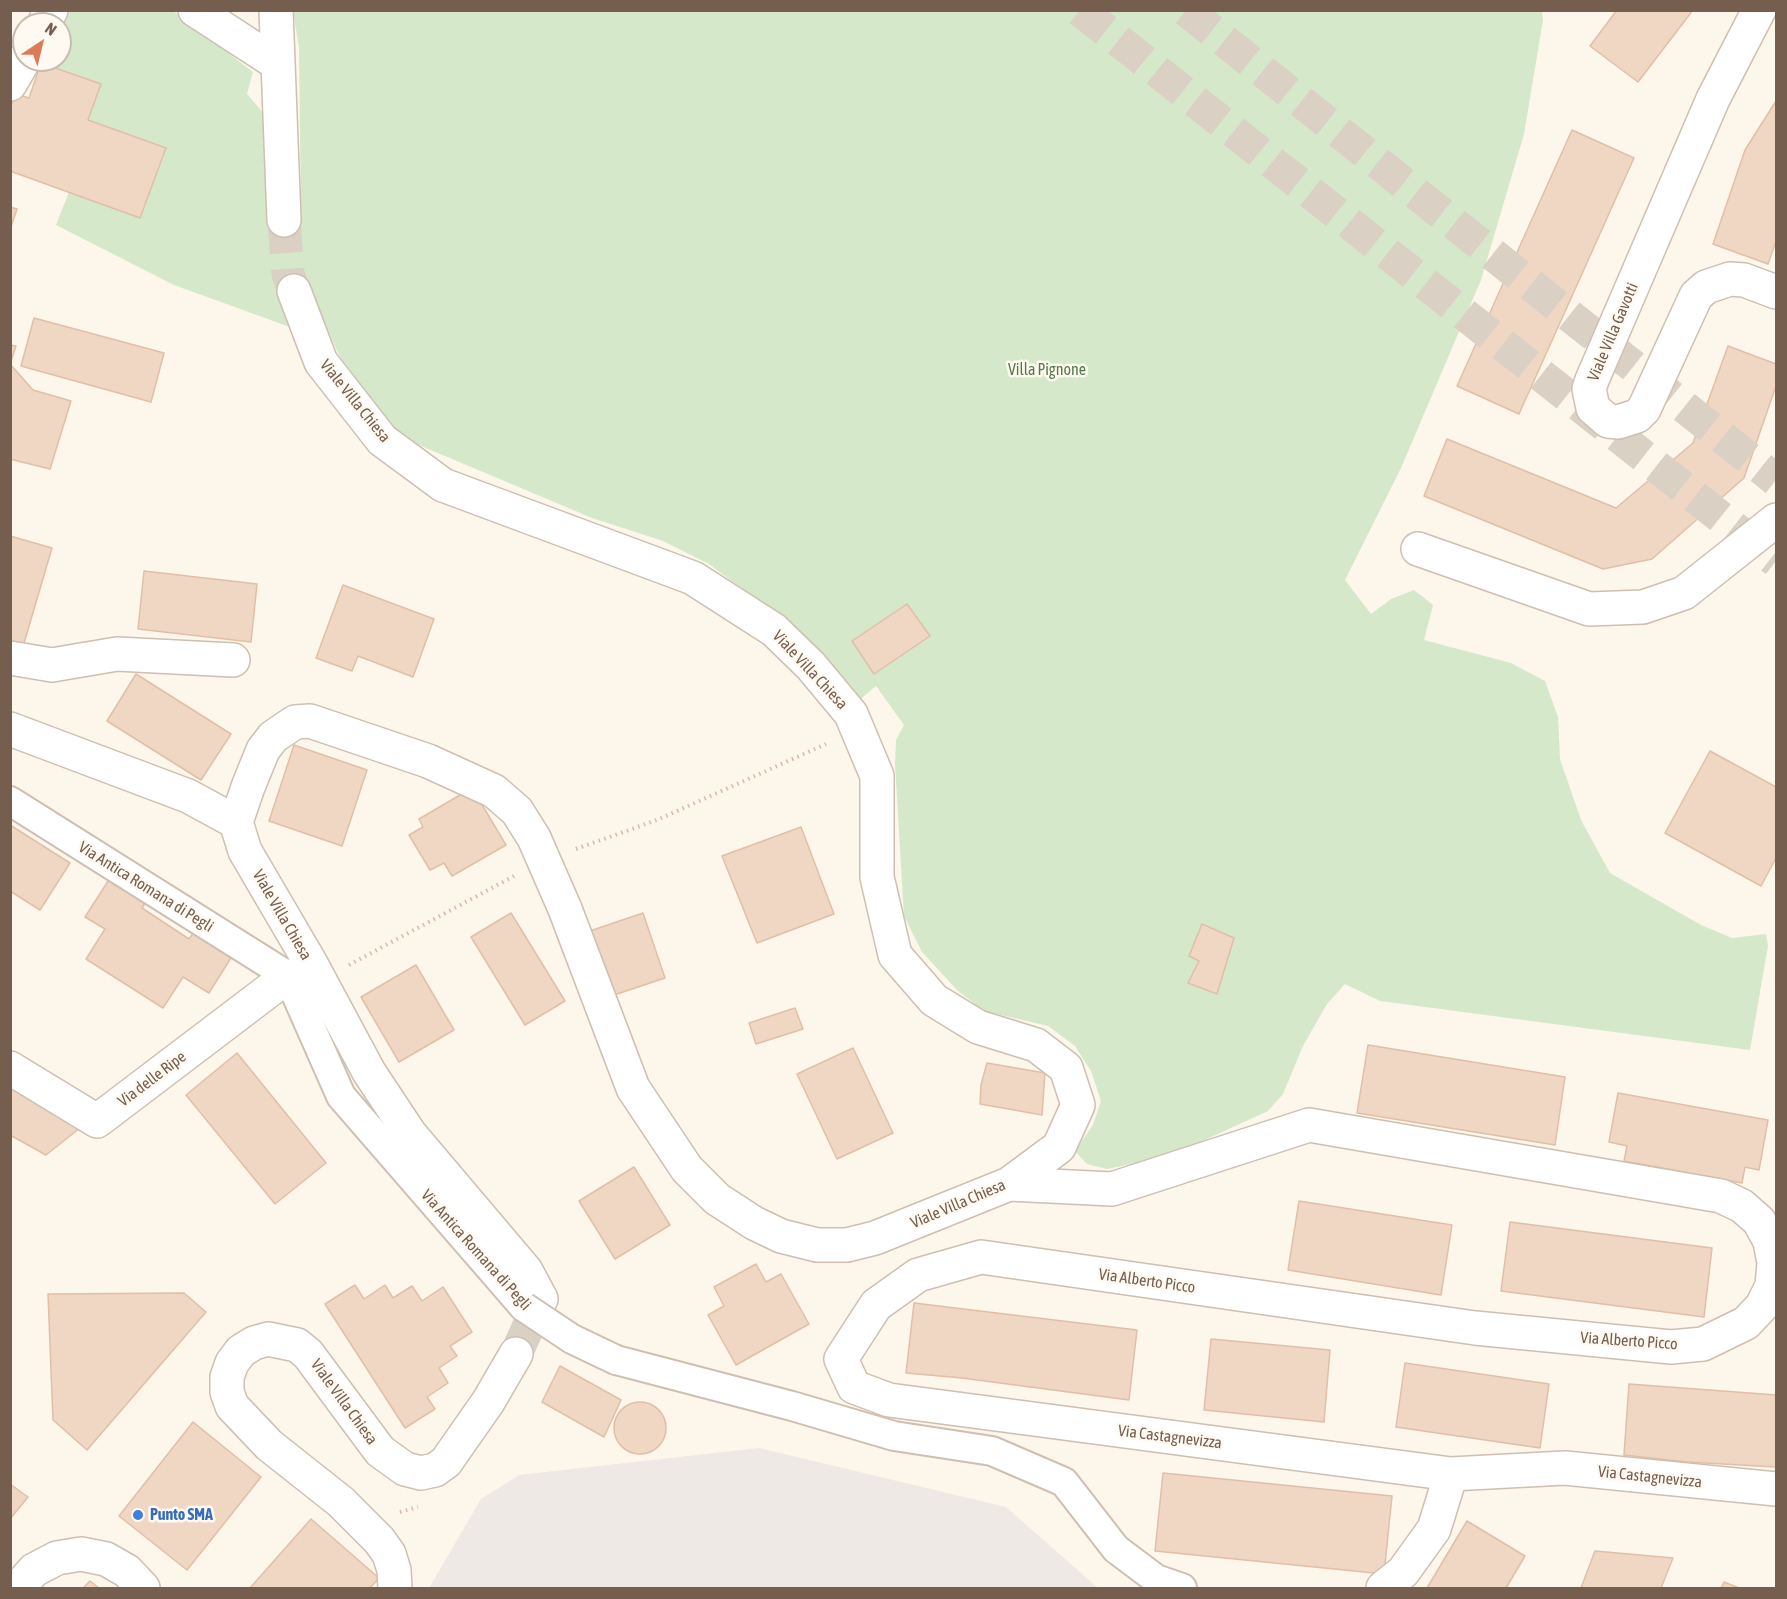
<!DOCTYPE html>
<style>
body{margin:0}
#map{position:relative;width:1787px;height:1599px;overflow:hidden;background:#fcf6eb;font-family:"Asap Condensed",sans-serif}
canvas{display:block}
.frame{position:absolute;inset:0;border:12px solid #765e4f;pointer-events:none}
.north{position:absolute;left:12px;top:12px;width:60px;height:60px;box-sizing:border-box;background:#fefaf2;border:2px solid #c8bcb1;border-radius:50%;rotate:35deg;font-size:16px;font-weight:700;line-height:24px;text-align:center;color:#765e4f}
.north::after{content:'';display:block;margin:auto;width:21px;height:27px;background:#dd7b59;clip-path:polygon(50% 0,100% 100%,50% 72%,0 100%)}
</style>
<div id="map">
<canvas width="1787" height="1599"></canvas>
<div class="frame"></div>
<div class="north">N</div>
</div>
<script>
const ctx = document.querySelector('canvas').getContext('2d');
ctx.lineJoin = 'round';
function fillPath(path, color) { ctx.fillStyle = color; ctx.fill(path, 'evenodd'); }
const toPath = rows => new Path2D(rows.map(r => 'M' + r).join(''));
function strokePath(path, color, width, dash) { ctx.strokeStyle = color; ctx.lineWidth = width; ctx.lineCap = dash ? 'butt' : 'round'; ctx.setLineDash(dash || []); ctx.stroke(path); }
function label(font, color, halo, rows, align = 'center') {
  ctx.font = font + ' "Asap Condensed",sans-serif'; ctx.lineWidth = 5; ctx.setLineDash([]); ctx.textBaseline = 'middle'; ctx.strokeStyle = halo; ctx.fillStyle = color; for (const [text, x, y, turn = 0] of rows) {
    ctx.save(); ctx.translate(x, y); ctx.rotate((+turn || 0) * Math.PI / 180); ctx.textAlign = isNaN(turn) ? turn : align; if (halo) ctx.strokeText(text, 0, 0); ctx.fillText(text, 0, 0); ctx.restore();
  }
}
fillPath(toPath([
 [759,1448,1006,1507,1098,1588,429,1588,481,1499,519,1475]
]), '#eee9e4');
fillPath(toPath([
 [172,10,253,72,247,94,267,117,275,222,301,215,299,48,293,11,1542,11,1543,20,1524,134,1481,280,1401,468,1345,580,1371,614,1391,599,1414,590,1433,605,1424,640,1511,663,1545,681,1558,717,1560,759,1581,820,1610,873,1701,925,1732,938,1766,934,1768,946,1750,1050,1380,1001,1345,984,1327,1004,1303,1046,1283,1094,1268,1111,1196,1144,1136,1163,1107,1169,1087,1164,1075,1151,1093,1125,1101,1101,1091,1071,1075,1046,1048,1026,984,1011,958,991,922,952,904,916,895,764,896,740,904,725,876,686,838,718,790,666,806,637,709,564,663,541,592,518,400,437,340,357,309,288,298,330,174,285,56,225,69,192,140,218,165,149,88,120,100,84,41,63,43,60,60,60,60,24,66,11]
]), '#d5e9ca');
const building = toPath([
 [1617,10,1693,10,1638,82,1590,46,1617,10],
 [41,63,101,84,88,120,166,148,140,218,10,171,10,108,16,94,29,98,41,63],
 [1776,101,1776,241,1768,264,1713,244,1745,150,1776,101],
 [1572,130,1634,158,1519,414,1457,386,1572,130],
 [10,207,17,209,10,230,10,207],
 [34,318,164,353,151,402,21,366,34,318],
 [10,345,16,346,10,364,10,345],
 [1728,346,1776,364,1776,386,1744,478,1652,559,1603,569,1424,496,1447,439,1616,508,1693,443,1728,346],
 [10,364,33,390,71,401,50,469,10,459,10,364],
 [10,536,52,548,22,650,10,647,10,536],
 [144,571,257,584,251,642,138,629,144,571],
 [343,585,434,619,413,677,358,656,352,671,316,658,343,585],
 [907,604,930,636,874,674,852,641,907,604],
 [136,674,231,734,201,780,107,721,136,674],
 [294,745,367,770,342,846,269,821,294,745],
 [1710,751,1776,787,1776,858,1761,886,1665,833,1710,751],
 [472,788,506,845,452,876,444,863,430,870,409,835,423,827,419,819,472,788],
 [10,825,70,863,40,910,10,891,10,825],
 [801,827,834,914,757,943,722,856,801,827],
 [112,875,148,898,142,908,189,939,196,929,234,953,209,993,183,977,163,1008,86,959,105,929,85,917,112,875],
 [511,913,565,1001,525,1025,471,937,511,913],
 [643,913,665,978,611,996,590,931,643,913],
 [1202,924,1234,938,1217,994,1188,983,1199,961,1189,956,1202,924],
 [416,965,454,1030,399,1062,361,997,416,965],
 [795,1008,803,1029,756,1044,749,1023,795,1008],
 [1368,1045,1565,1077,1555,1145,1357,1113,1368,1045],
 [853,1048,893,1133,837,1159,797,1074,853,1048],
 [237,1053,326,1163,275,1204,186,1095,237,1053],
 [987,1063,1045,1073,1042,1115,980,1104,981,1085,987,1063],
 [11,1082,80,1128,46,1155,10,1135,11,1082],
 [1618,1093,1768,1120,1759,1170,1745,1167,1742,1183,1624,1161,1627,1146,1609,1142,1618,1093],
 [634,1167,670,1225,615,1259,579,1201,634,1167],
 [1299,1201,1452,1225,1441,1295,1288,1270,1299,1201],
 [1510,1222,1712,1248,1704,1317,1501,1291,1510,1222],
 [756,1264,766,1282,781,1274,809,1324,736,1365,708,1315,724,1306,714,1287,756,1264],
 [355,1285,364,1299,385,1285,393,1298,412,1286,422,1301,443,1287,472,1332,450,1346,457,1356,439,1368,448,1383,427,1397,435,1409,405,1428,325,1304,355,1285],
 [184,1293,206,1312,87,1450,53,1420,48,1294,184,1293],
 [914,1303,1137,1330,1129,1400,962,1378,906,1373,914,1303],
 [1211,1339,1330,1350,1324,1422,1204,1410,1211,1339],
 [1405,1363,1549,1384,1540,1448,1396,1427,1405,1363],
 [560,1366,621,1400,604,1437,542,1402,560,1366],
 [1629,1384,1776,1395,1776,1467,1687,1462,1624,1455,1629,1384],
 '614 1428a26 26 0 1 1 52 0a26 26 0 1 1-52 0Z',
 [193,1422,261,1477,187,1570,119,1516,193,1422],
 [1163,1473,1392,1496,1384,1574,1155,1551,1163,1473],
 [10,1484,28,1497,10,1519,10,1484],
 [311,1519,379,1578,370,1588,250,1588,311,1519],
 [1467,1521,1525,1556,1506,1588,1427,1588,1467,1521],
 [1595,1551,1673,1558,1661,1588,1581,1588,1595,1551],
 [90,1581,99,1588,83,1588,90,1581],
 [1724,1582,1739,1588,1721,1588,1724,1582]
]);
fillPath(building, '#f0d7c4');
strokePath(building, '#e1bfa6', 1.5);
strokePath(toPath([
 [284,220,288,274,294,291],
 [516,1354,541,1299]
]), '#dad0c4', 33, [33, 16]);
strokePath(toPath([
 [1080,10,1776,561],
 [1186,10,1776,480]
]), '#dad0c4', 33, [33, 16]);
const pedestrian = toPath([
 [10,801,288,976,341,1096,524,1307],
 [616,1360,792,1406,894,1436,992,1451,1064,1482,1116,1549,1156,1579,1182,1588]
]);
const minor = toPath([
 [195,10,278,64],
 [276,10,284,220],
 [1759,10,1713,99,1592,380,1589,389,1593,408,1608,421,1618,422,1637,416,1644,409,1696,296,1706,287,1730,279,1744,280,1776,292],
 [44,24,51,10],
 [10,84,24,60],
 [294,291,321,362,382,440,443,485,693,578,774,630,811,666,851,714,877,776,877,877,895,955,934,1000,978,1027,1036,1045,1066,1068,1078,1105,1059,1147,1009,1184,875,1238,847,1245,817,1245,781,1236,754,1223,717,1199,687,1169,633,1088,565,909,534,838,517,811,494,791,428,761,310,721,295,722,273,737,263,750,248,787,236,822,245,851,310,962,369,1072,410,1134,526,1271,541,1299],
 [1418,549,1589,609,1643,607,1684,593,1776,520],
 [10,658,52,665,117,654,233,660],
 [10,729,188,796,236,822],
 [10,1068,97,1121,288,976],
 [1009,1184,1112,1189,1309,1125,1721,1196,1742,1206,1759,1221,1770,1241,1774,1263,1772,1286,1762,1306,1746,1323,1703,1344,1671,1347,1475,1328,981,1257,918,1275,876,1305,841,1359,854,1387,889,1400,1451,1474,1434,1529,1403,1572,1383,1588],
 [1451,1474,1565,1468,1776,1489],
 [18,1588,34,1570,57,1558,81,1554,106,1559,127,1571,143,1588],
 [395,1588,394,1570,389,1554,379,1540,341,1502,269,1445,232,1406,227,1392,227,1377,232,1363,241,1351,254,1343,268,1339,297,1345,308,1354,380,1451,405,1469,421,1473,435,1470,446,1462,488,1402,516,1354]
]);
strokePath(pedestrian, '#cebfb1', 32);
strokePath(minor, '#cebfb1', 36);
strokePath(toPath([
 [576,849,657,820,826,744],
 [349,965,514,876],
 [400,1512,418,1507]
]), '#d5bba7', 4, [1.5, 4.5]);
strokePath(pedestrian, '#fff', 28);
strokePath(minor, '#fff', 33);
const pedestrianBridge = toPath([
 [524,1307,572,1339,616,1360]
]);
strokePath(pedestrianBridge, '#cebfb1', 32, []);
strokePath(pedestrianBridge, '#fff', 28);
for (const [x, y, r, color] of [
 [138,1515,6,"#3f7fe0"]
]) { const dot = new Path2D(); dot.arc(x, y, r, 0, 2 * Math.PI); ctx.fillStyle = color; ctx.fill(dot); strokePath(dot, '#fefaf2', 2); }
label('16px', '#765e4f', '#fefaf2', [
 ["Viale Villa Gavotti",1613,332,-67],
 ["Viale Villa Chiesa",355,401,51],
 ["Viale Villa Chiesa",810,670,47],
 ["Via Antica Romana di Pegli",146,887,32],
 ["Viale Villa Chiesa",282,915,60],
 ["Via delle Ripe",152,1079,-37],
 ["Viale Villa Chiesa",958,1204,-23],
 ["Via Antica Romana di Pegli",476,1250,48],
 ["Via Alberto Picco",1147,1281,8],
 ["Via Alberto Picco",1629,1341,4],
 ["Viale Villa Chiesa",344,1402,54],
 ["Via Castagnevizza",1170,1437,7],
 ["Via Castagnevizza",1650,1477,6]
]);
label('16px', '#547b47', '#fefaf2', [
 ["Villa Pignone",1047,370]
]);
label('bold 16px', '#366cbe', '#fefaf2', [
 ["Punto SMA",150,1515]
], 'left');
</script>
